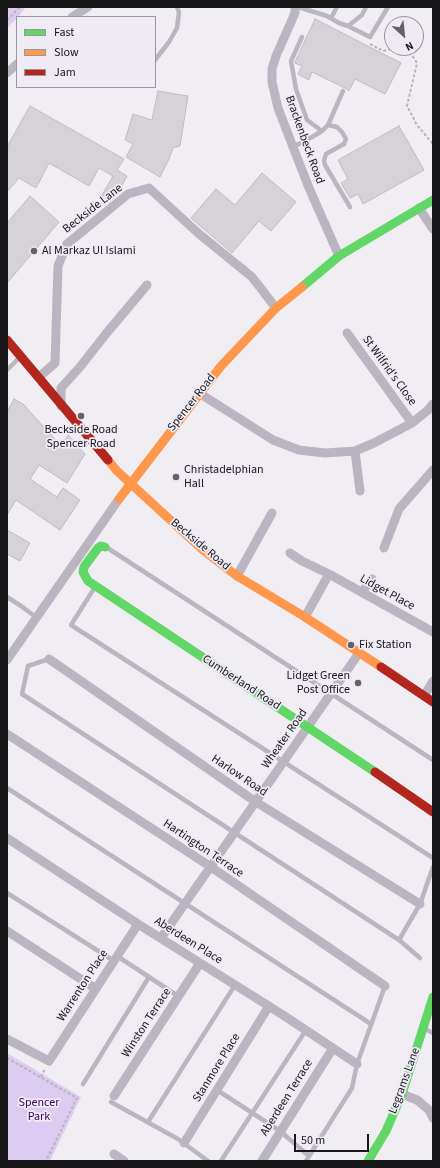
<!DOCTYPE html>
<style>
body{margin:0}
#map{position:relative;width:440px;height:1168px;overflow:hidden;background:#f0edf3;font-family:"Source Sans 3",sans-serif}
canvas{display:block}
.frame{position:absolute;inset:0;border:8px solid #18171a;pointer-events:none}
.legend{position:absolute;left:16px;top:16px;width:140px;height:72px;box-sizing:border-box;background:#efebf5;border:1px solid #99969d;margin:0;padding:5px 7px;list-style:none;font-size:12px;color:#18171a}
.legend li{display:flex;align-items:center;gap:8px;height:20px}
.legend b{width:20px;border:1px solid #99969d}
.north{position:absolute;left:384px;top:16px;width:40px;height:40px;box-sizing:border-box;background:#efebf5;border:1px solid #99969d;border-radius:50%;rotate:153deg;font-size:11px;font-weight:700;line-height:16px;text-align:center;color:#18171a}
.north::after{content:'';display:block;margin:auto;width:14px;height:18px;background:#646266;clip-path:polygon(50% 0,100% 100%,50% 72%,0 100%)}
.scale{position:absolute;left:294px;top:1134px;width:75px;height:18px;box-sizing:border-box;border:2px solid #18171a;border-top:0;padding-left:5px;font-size:12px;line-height:14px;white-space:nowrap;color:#18171a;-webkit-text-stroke:3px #efebf5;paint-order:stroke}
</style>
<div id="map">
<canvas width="440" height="1168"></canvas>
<div class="frame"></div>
<ul class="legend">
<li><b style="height:5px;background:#63d668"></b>Fast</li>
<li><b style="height:5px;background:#ff974d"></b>Slow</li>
<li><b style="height:5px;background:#b3261e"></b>Jam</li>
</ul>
<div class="north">N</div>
<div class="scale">50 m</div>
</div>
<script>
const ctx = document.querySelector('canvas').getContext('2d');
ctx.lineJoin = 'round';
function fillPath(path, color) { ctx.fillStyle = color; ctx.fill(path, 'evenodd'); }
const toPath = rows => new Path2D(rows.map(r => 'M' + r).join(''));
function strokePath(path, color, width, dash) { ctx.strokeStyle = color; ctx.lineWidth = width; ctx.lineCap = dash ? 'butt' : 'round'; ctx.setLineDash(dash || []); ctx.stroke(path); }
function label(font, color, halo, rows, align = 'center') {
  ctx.font = font + ' "Source Sans 3",sans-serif'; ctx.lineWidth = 3.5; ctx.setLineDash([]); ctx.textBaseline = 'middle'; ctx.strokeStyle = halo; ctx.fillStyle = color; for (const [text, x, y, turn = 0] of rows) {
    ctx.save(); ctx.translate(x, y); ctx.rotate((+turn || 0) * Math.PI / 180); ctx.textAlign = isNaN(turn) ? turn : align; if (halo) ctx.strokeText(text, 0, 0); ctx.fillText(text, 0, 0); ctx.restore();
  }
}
fillPath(toPath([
 [7,7,26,7,18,17,7,28],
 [7,1053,81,1097,50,1161,7,1161]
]), '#ddccf2');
const building = toPath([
 [315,19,401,63,385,94,355,79,349,91,345,88,312,72,309,80,298,74,302,66,295,63,295,62,315,19],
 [158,91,188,96,180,146,173,148,169,159,160,177,126,157,133,144,125,140,133,114,152,120,158,91],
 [30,106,124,159,117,170,127,176,116,196,111,200,102,195,113,176,99,168,89,186,49,163,36,188,19,178,7,192,7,147,30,106],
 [399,126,424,170,363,204,358,194,350,198,341,183,348,179,338,160,399,126],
 [262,173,296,202,271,231,259,221,232,253,191,218,216,189,235,205,262,173],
 [30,196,59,222,7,283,7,223,30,196],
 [14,399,23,404,61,446,68,435,85,454,67,483,39,465,30,479,57,497,63,488,80,500,60,530,16,500,7,515,7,412,14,399],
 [7,530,30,543,20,561,7,554,7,530]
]);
fillPath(building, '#d5d3d8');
strokePath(building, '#bdbcc0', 1);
strokePath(toPath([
 [7,20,20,7],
 [370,44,383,51,396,48],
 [400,48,412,55,417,63,407,106,417,125,433,144],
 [7,1058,77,1098,46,1161],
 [41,1077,45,1069]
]), '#b8b4bd', 2, [3, 2]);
strokePath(toPath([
 [298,7,327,16,339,23,348,26,362,15,366,7],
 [331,18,337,7],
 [348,26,370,37,388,7],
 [302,37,291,61,296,89,307,120,322,131],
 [155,60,169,42,177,28,179,12,177,7],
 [328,125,337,127,342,132,346,139,344,144,326,154,324,161,325,165,350,207],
 [293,147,312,137,322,131,328,125,343,91],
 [7,370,21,356],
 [106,547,433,760],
 [95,587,71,625,433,858],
 [7,597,21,606,37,618],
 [49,659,28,666,22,694,399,940,420,904,433,867],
 [7,788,371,1024],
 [7,893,114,961],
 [399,940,420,958],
 [117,956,178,996],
 [423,1028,433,1033],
 [83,1084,149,977],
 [217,1090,280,1131,309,1156],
 [111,1102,178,1139,208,1161],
 [148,1122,235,985],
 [221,1161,306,1030],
 [306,1161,352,1088,357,1064,385,986]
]), '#bab5c0', 4.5);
strokePath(toPath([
 [295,7,295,13,276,56,272,69,272,82,278,108,293,147,309,188,339,256],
 [72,17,88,7],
 [7,73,17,64],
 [419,208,433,229],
 [347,333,412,423],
 [39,377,55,363,58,266,67,244,128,194,149,188,198,233,252,277,276,308],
 [199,393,273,440,299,450,325,453,355,451,374,443,412,423,428,410,433,404],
 [61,406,61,388,80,367,105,335,147,285],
 [355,451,360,491],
 [384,548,399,509,433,470],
 [290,553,302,561,329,574],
 [237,576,272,513],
 [362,592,372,579],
 [305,617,329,574,433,632],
 [49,659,256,802,420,904],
 [7,660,119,499],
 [424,696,433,681],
 [7,734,211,867,385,986],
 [7,838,138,924,283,1015,357,1064],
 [7,931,96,989],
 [161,938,359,653],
 [7,1039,49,1061,138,924],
 [402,1094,417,1100,429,1110,433,1118],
 [114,1096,200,963],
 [184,1143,269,1006],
 [114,1154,124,1161],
 [262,1161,333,1048]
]), '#bab5c0', 9);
strokePath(toPath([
 [302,287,339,256,433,200],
 [105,547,101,546,98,548,84,567,83,572,88,581,375,772],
 [368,1161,386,1131,402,1094,433,997]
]), '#63d668', 9);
strokePath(toPath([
 [108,460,117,471,203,550,237,576,305,617,381,667],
 [119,499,221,366,276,308,302,287]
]), '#ff974d', 9);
strokePath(toPath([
 [7,340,108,460],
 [381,667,433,702],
 [375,772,433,812]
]), '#b3261e', 9);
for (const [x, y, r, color] of [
 [34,251,4,"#646266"],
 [81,416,4,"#646266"],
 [176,477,4,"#646266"],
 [351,645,4,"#646266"],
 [358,683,4,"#646266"]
]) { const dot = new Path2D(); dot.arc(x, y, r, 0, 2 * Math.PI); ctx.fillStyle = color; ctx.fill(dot); strokePath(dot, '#efebf5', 1.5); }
label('12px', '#18171a', '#efebf5', [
 ["Brackenbeck Road",304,140,70],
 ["Beckside Lane",93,209,-38],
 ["St Wilfrid's Close",389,371,54],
 ["Spencer Road",192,403,-52],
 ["Beckside Road",200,545,40],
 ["Lidget Place",387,593,29],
 ["Cumberland Road",241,683,33],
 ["Wheater Road",285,739,-55],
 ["Harlow Road",239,776,34],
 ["Hartington Terrace",203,849,34],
 ["Aberdeen Place",188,941,32],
 ["Warrenton Place",83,986,-57],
 ["Winston Terrace",147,1023,-57],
 ["Stanmore Place",217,1068,-58],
 ["Legrams Lane",405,1081,-70],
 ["Aberdeen Terrace",287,1098,-58]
]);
label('12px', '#18171a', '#efebf5', [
 ["Al Markaz Ul Islami",42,251],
 ["Beckside Road",81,430,"center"],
 ["Spencer Road",81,444,"center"],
 ["Christadelphian",184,470],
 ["Hall",184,484],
 ["Fix Station",359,645],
 ["Lidget Green",350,676,"right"],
 ["Post Office",350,690,"right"]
], 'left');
label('12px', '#3b0063', '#efebf5', [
 ["Spencer",39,1103],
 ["Park",39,1117]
]);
</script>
